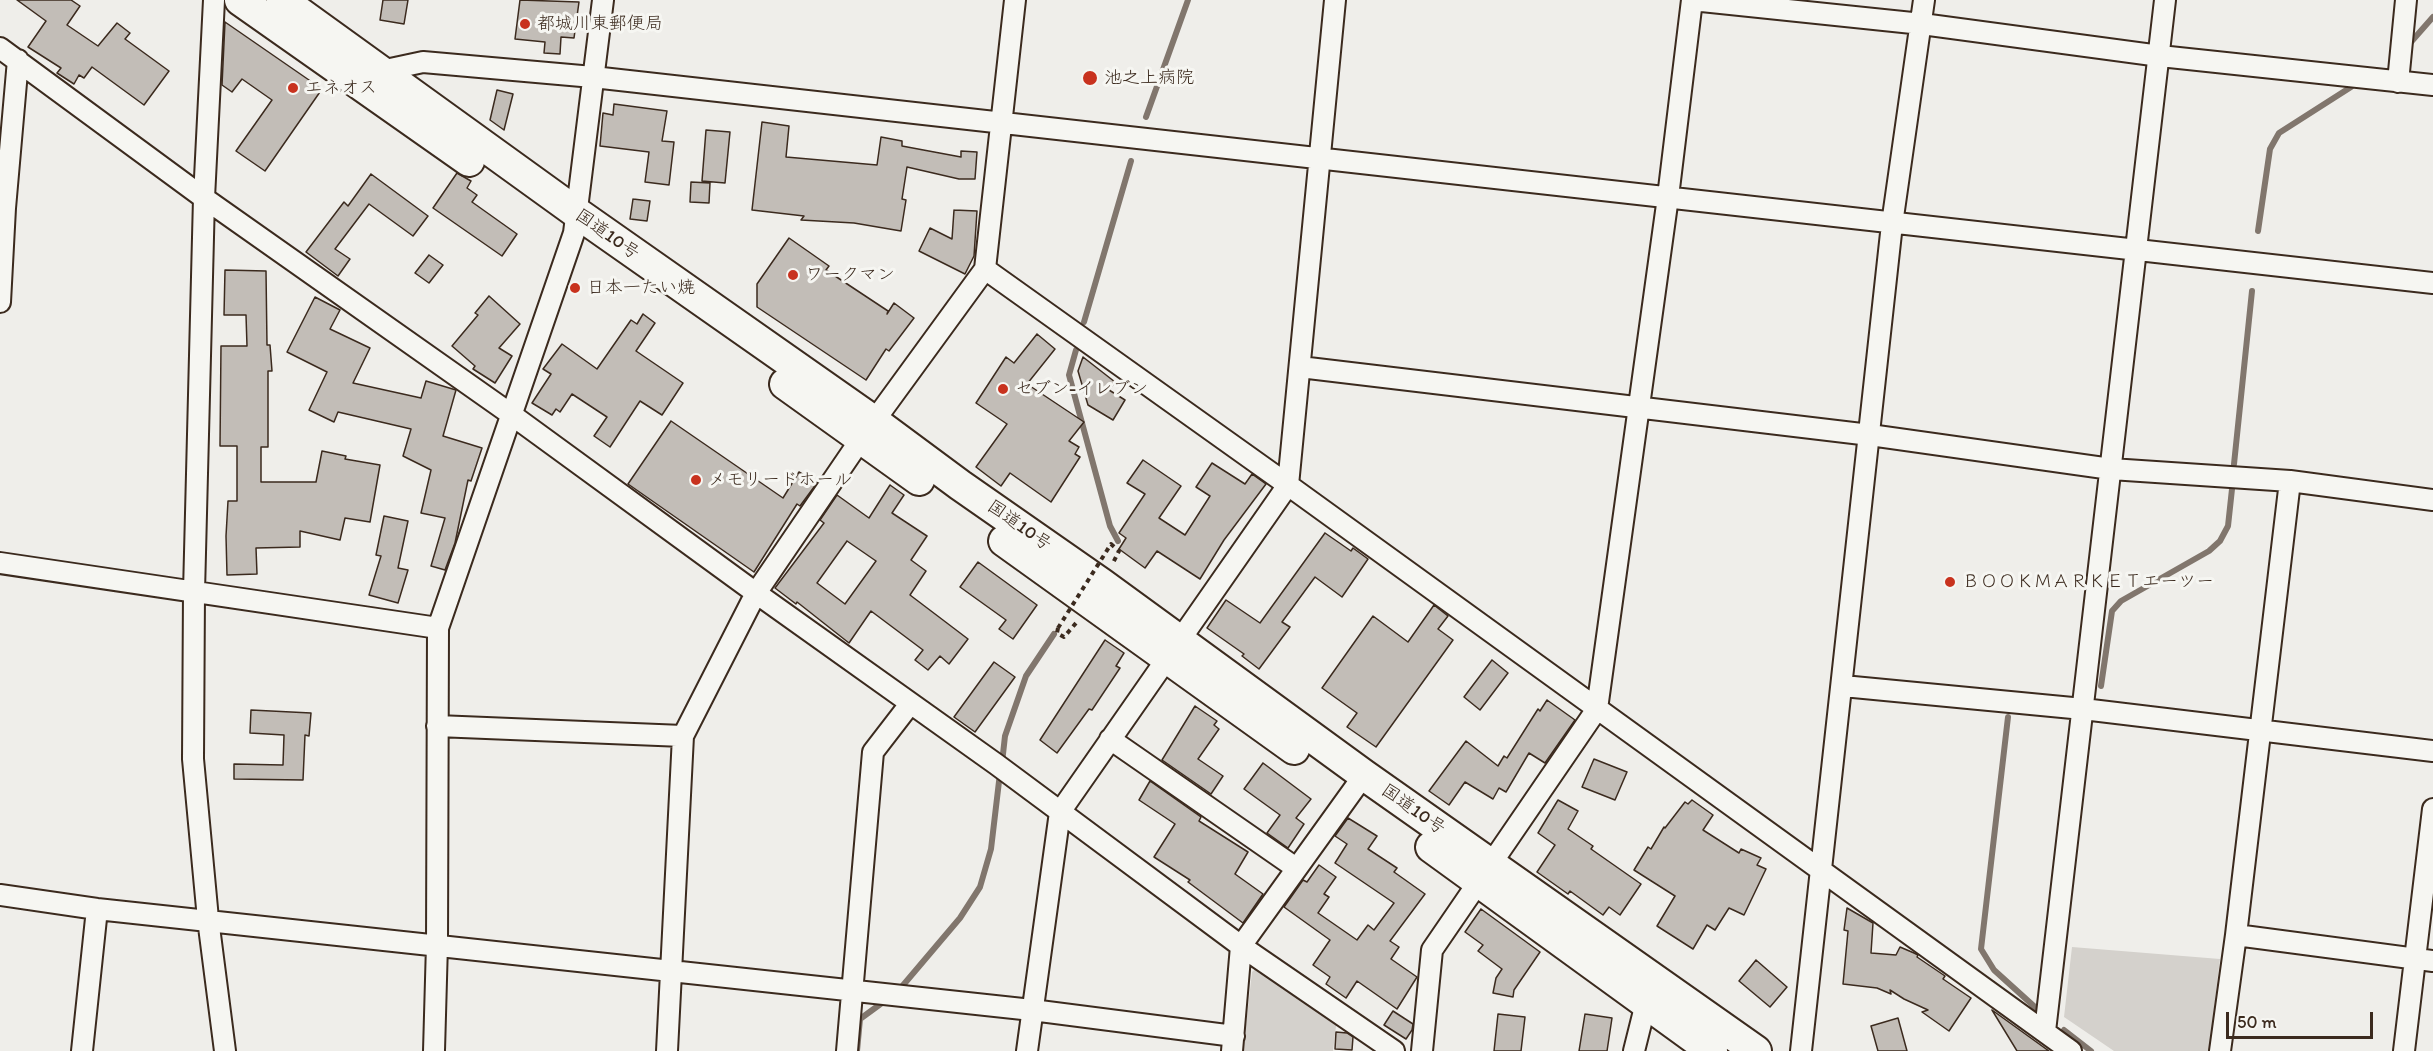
<!DOCTYPE html>
<meta charset="utf-8">
<style>
body{margin:0}
#map{position:relative;width:2433px;height:1051px;overflow:hidden;background:#efeeea;font-family:Itim,sans-serif}
canvas{display:block}
.scale{position:absolute;left:2226px;top:1012px;width:147px;height:27px;box-sizing:border-box;border:3px solid #3b2a1e;border-top:0;padding-left:8px;font-size:18px;line-height:21px;white-space:nowrap;color:#3b2a1e;-webkit-text-stroke:4px #f6f6f2;paint-order:stroke}
</style>
<div id="map">
<canvas width="2433" height="1051"></canvas>
<div class="scale">50 m</div>
</div>
<script>
const ctx = document.querySelector('canvas').getContext('2d');
ctx.lineJoin = 'round';
function fillPath(path, color) { ctx.fillStyle = color; ctx.fill(path, 'evenodd'); }
const toPath = rows => new Path2D(rows.map(r => 'M' + r).join(''));
function strokePath(path, color, width, dash) { ctx.strokeStyle = color; ctx.lineWidth = width; ctx.lineCap = dash ? 'butt' : 'round'; ctx.setLineDash(dash || []); ctx.stroke(path); }
function label(font, color, halo, rows, align = 'center') {
  ctx.font = font + ' Itim,"Klee One",sans-serif'; ctx.lineWidth = 6; ctx.setLineDash([]); ctx.textBaseline = 'middle'; ctx.strokeStyle = halo; ctx.fillStyle = color; for (const [text, x, y, turn = 0] of rows) {
    ctx.save(); ctx.translate(x, y); ctx.rotate((+turn || 0) * Math.PI / 180); ctx.textAlign = isNaN(turn) ? turn : align; if (halo) ctx.strokeText(text, 0, 0); ctx.fillText(text, 0, 0); ctx.restore();
  }
}
fillPath(toPath([
 [2072,947,2220,959,2209,1051,2114,1051,2064,1017],
 [1261,964,1337,1018,1333,1051,1243,1051,1252,972]
]), '#d4d1cc');
strokePath(toPath([
 [2411,42,2433,17],
 [1146,117,1188,0],
 [2258,231,2270,149,2279,133,2351,87],
 [1084,322,1131,161],
 [1076,350,1069,375,1110,526,1118,541],
 [2234,464,2252,291],
 [2101,686,2112,611,2121,601,2209,551,2220,541,2228,526,2232,489],
 [2008,717,1981,949,1994,970,2036,1008],
 [1002,763,1005,736,1026,676,1054,634],
 [899,990,960,918,980,887,991,849,1000,773],
 [2064,1030,2091,1051],
 [857,1051,860,1019,886,1000]
]), '#81766d', 6);
const building = toPath([
 [17,0,71,0,80,6,67,25,98,46,117,23,130,33,125,39,169,71,144,105,92,67,84,78,79,75,74,84,57,73,61,68,28,47,46,21,17,0],
 [383,0,408,0,404,24,380,20,383,0],
 [520,0,579,2,574,38,561,37,560,54,544,53,545,42,515,39,520,0],
 [225,22,322,89,265,171,236,151,272,100,242,79,232,92,222,85,225,22],
 [497,90,513,94,504,130,490,120,497,90],
 [614,104,667,111,662,141,674,142,669,185,645,182,649,152,600,146,603,113,613,115,614,104],
 [762,122,789,126,786,157,877,165,881,137,902,141,902,146,961,157,961,151,977,152,975,179,959,179,907,167,902,199,906,200,901,231,854,223,801,220,804,216,752,210,762,122],
 [706,130,730,132,725,183,702,181,706,130],
 [457,173,471,181,467,188,477,195,472,202,517,234,502,256,433,208,457,173],
 [371,174,428,216,413,236,369,204,335,249,350,259,338,276,306,252,344,202,348,206,371,174],
 [691,182,710,183,709,203,690,202,691,182],
 [633,199,650,201,647,221,630,219,633,199],
 [954,210,977,211,974,256,965,274,919,251,930,228,952,239,954,210],
 [789,238,829,266,826,270,888,311,887,314,894,303,914,318,889,351,886,349,866,380,757,307,757,284,789,238],
 [429,255,443,265,429,283,415,273,429,255],
 [225,270,266,271,267,345,270,345,272,371,268,371,268,447,261,447,261,482,316,482,322,451,346,456,345,459,380,465,370,522,345,518,340,540,300,531,300,547,256,548,257,574,227,575,226,536,228,501,237,501,237,446,220,446,221,346,247,346,246,315,224,315,225,270],
 [489,296,520,324,499,348,512,356,495,383,473,369,475,366,452,346,478,315,475,313,489,296],
 [315,297,340,310,330,329,370,348,353,383,421,398,426,381,456,390,443,436,482,448,471,481,468,480,455,543,445,570,431,566,445,518,421,513,431,470,403,456,411,429,338,412,334,422,309,410,327,372,287,352,315,297],
 [643,314,655,323,636,351,683,383,662,415,640,401,610,447,594,436,607,417,572,394,560,412,556,409,552,415,532,403,551,374,543,369,562,344,597,369,631,320,637,324,643,314],
 [1037,334,1055,349,1027,384,1084,422,1069,441,1079,447,1075,454,1080,457,1051,502,1010,473,1001,486,976,467,1007,424,976,403,1006,357,1014,363,1037,334],
 [1083,357,1115,382,1109,390,1125,400,1113,420,1088,405,1078,371,1083,357],
 [671,421,783,498,799,472,817,483,800,506,797,504,754,572,628,484,671,421],
 [1143,460,1181,486,1159,518,1185,535,1210,496,1196,487,1212,463,1245,484,1252,474,1266,484,1224,540,1200,579,1157,551,1145,568,1119,549,1126,538,1119,533,1145,494,1127,483,1143,460],
 [890,485,904,495,892,513,927,536,911,560,926,571,910,595,968,639,949,664,940,656,928,670,915,660,923,650,871,611,849,643,797,602,796,604,775,588,824,523,820,520,837,495,869,518,890,485],
 [847,541,876,561,845,604,817,583,847,541],
 [384,516,408,521,398,568,408,570,398,603,369,595,381,556,376,555,384,516],
 [1325,533,1351,551,1353,548,1368,559,1342,597,1315,577,1282,622,1290,627,1259,669,1242,656,1244,654,1207,628,1226,600,1260,623,1325,533],
 [978,562,1037,605,1013,639,999,629,1006,620,960,587,978,562],
 [1434,605,1448,616,1438,629,1453,640,1376,747,1347,727,1357,713,1322,688,1373,616,1408,642,1434,605],
 [1105,640,1124,653,1116,666,1120,668,1092,710,1089,709,1057,753,1040,740,1105,640],
 [1492,660,1508,673,1480,710,1464,697,1492,660],
 [994,662,1015,677,975,732,954,717,994,662],
 [1547,700,1575,720,1545,763,1529,753,1506,792,1499,788,1493,799,1465,782,1449,805,1429,791,1466,741,1498,766,1504,756,1507,758,1538,709,1540,711,1547,700],
 [1195,706,1217,721,1214,725,1219,729,1198,759,1223,776,1211,794,1162,760,1195,706],
 [251,710,311,713,309,736,305,735,303,780,234,779,234,764,283,765,284,735,250,733,251,710],
 [1594,759,1627,772,1615,800,1582,787,1594,759],
 [1263,763,1311,799,1296,818,1304,824,1288,848,1267,833,1280,815,1244,789,1263,763],
 [1150,781,1201,817,1199,821,1248,852,1235,874,1263,894,1243,923,1188,882,1190,880,1154,857,1175,824,1139,800,1150,781],
 [1558,800,1578,811,1568,829,1593,846,1591,849,1641,884,1620,915,1609,907,1603,915,1570,891,1568,894,1537,872,1555,845,1538,833,1558,800],
 [1692,800,1713,815,1703,830,1739,853,1741,849,1761,858,1757,865,1766,869,1744,915,1729,908,1715,930,1707,925,1693,949,1657,926,1675,896,1634,870,1648,847,1651,849,1664,827,1665,828,1685,802,1688,804,1692,800],
 [1348,818,1377,836,1368,849,1397,868,1394,872,1425,894,1390,941,1399,947,1391,959,1417,977,1397,1009,1357,981,1346,998,1326,984,1330,977,1313,965,1330,940,1284,907,1303,880,1307,882,1319,865,1336,877,1324,894,1329,897,1318,913,1357,940,1368,925,1374,930,1394,903,1335,863,1347,844,1335,836,1348,818],
 [1847,908,1873,923,1871,953,1896,955,1900,947,1914,953,1918,955,1917,957,1945,976,1943,979,1971,998,1949,1031,1922,1012,1928,1010,1904,999,1890,990,1891,994,1877,988,1843,984,1848,931,1844,930,1847,908],
 [1481,909,1540,952,1514,990,1513,997,1493,993,1496,978,1502,969,1478,951,1483,945,1465,932,1481,909],
 [1756,960,1787,987,1770,1007,1739,981,1756,960],
 [1992,1010,2049,1051,2017,1051,1992,1010],
 [1393,1011,1413,1024,1412,1030,1406,1039,1384,1025,1393,1011],
 [1498,1014,1525,1017,1521,1051,1494,1051,1498,1014],
 [1585,1014,1612,1018,1607,1051,1579,1051,1585,1014],
 [1898,1018,1907,1051,1878,1051,1871,1026,1898,1018],
 [1336,1032,1347,1033,1353,1037,1352,1050,1335,1049,1336,1032]
]);
fillPath(building, '#c2bdb7');
strokePath(building, '#3b2a1e', 1.5);
const minor = toPath([
 [214,0,204,198,194,592,193,759,208,919,225,1051],
 [1692,0,1922,24,2160,56,2433,85],
 [0,48,204,198,512,415,756,593,996,764,1241,946,1394,1051],
 [378,75,381,71,423,62,593,77,2433,283],
 [2398,82,2406,0],
 [985,269,1288,485,2071,1051],
 [0,302,5,208,18,60],
 [1300,367,1870,435,2111,469,2290,481,2433,500],
 [0,563,438,628],
 [1843,686,2083,709,2433,751],
 [437,726,683,736],
 [1110,739,1296,868],
 [0,895,97,909,1032,1010,1234,1036],
 [2236,935,2433,961],
 [2045,1031,2165,0],
 [82,1051,97,909],
 [434,1051,437,944,438,628,574,233,603,0],
 [667,1051,683,736,756,593,861,439,985,269,1015,0],
 [847,1051,873,752,910,704],
 [1027,1051,1060,812,1288,485,1335,0],
 [1232,1051,1241,946,1364,775],
 [1422,1051,1432,950,1597,709,1668,197,1692,0],
 [1634,1051,1646,1003],
 [1801,1051,1892,224,1924,0],
 [2220,1051,2236,935,2290,481],
 [2404,1051,2433,809]
]);
const highway = toPath([
 [240,0,469,161],
 [282,0,577,213,875,422,960,485,1102,584,1364,775,1756,1051],
 [785,384,919,480],
 [1004,541,1294,749],
 [1431,847,1712,1051]
]);
strokePath(minor, '#3b2a1e', 24);
strokePath(highway, '#3b2a1e', 34);
strokePath(toPath([
 [1106,552,1111,544,1119,551,1113,563],
 [1058,628,1057,633,1064,637,1076,623]
]), '#3b2a1e', 4, [4.5, 4.5]);
strokePath(minor, '#f6f6f2', 20);
strokePath(highway, '#f6f6f2', 30);
strokePath(toPath([
 [1058,628,1106,552]
]), '#3b2a1e', 4, [4.5, 4.5]);
for (const [x, y, r, color] of [
 [525,24,6,"#c8321e"],
 [1090,78,8,"#c8321e"],
 [293,88,6,"#c8321e"],
 [793,275,6,"#c8321e"],
 [575,288,6,"#c8321e"],
 [1003,389,6,"#c8321e"],
 [696,480,6,"#c8321e"],
 [1950,582,6,"#c8321e"]
]) { const dot = new Path2D(); dot.arc(x, y, r, 0, 2 * Math.PI); ctx.fillStyle = color; ctx.fill(dot); strokePath(dot, '#f6f6f2', 2); }
label('18px', '#3b2a1e', '#f6f6f2', [
 ["都城川東郵便局",537,24],
 ["池之上病院",1104,78],
 ["エネオス",305,88],
 ["ワークマン",805,275],
 ["日本一たい焼",587,288],
 ["セブン-イレブン",1015,389],
 ["メモリードホール",708,480],
 ["ＢＯＯＫＭＡＲＫＥＴエーツー",1962,582]
], 'left');
label('18px', '#3b2a1e', '#f6f6f2', [
 ["国道10号",607,235,35],
 ["国道10号",1019,526,35],
 ["国道10号",1413,810,35]
]);
</script>
